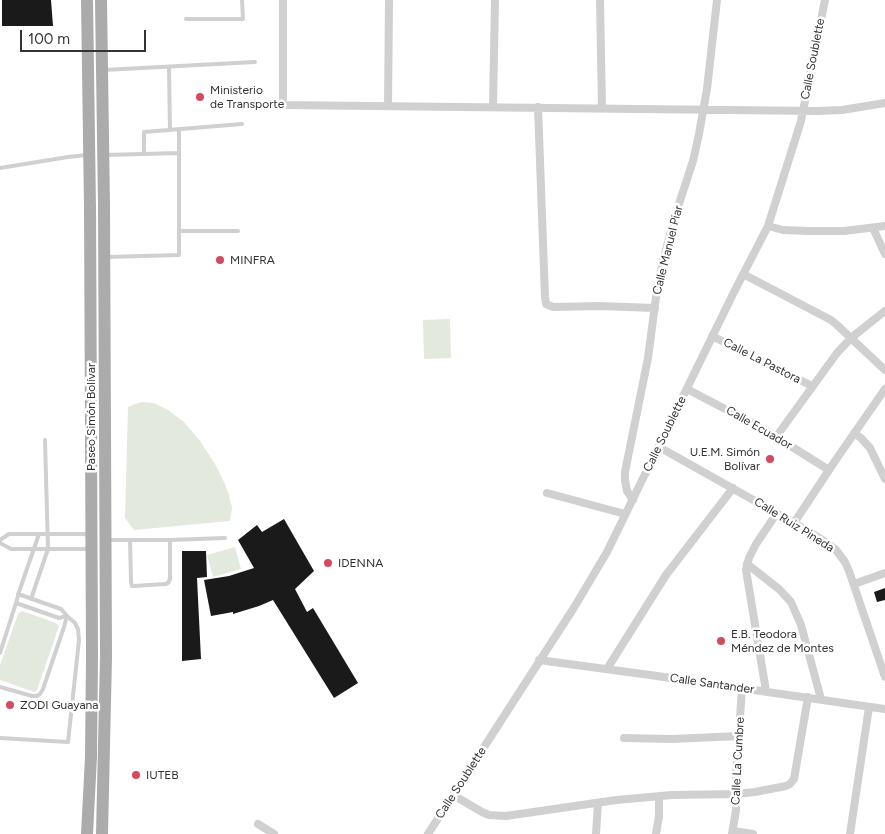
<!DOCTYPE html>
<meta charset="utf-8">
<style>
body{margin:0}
#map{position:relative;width:885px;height:834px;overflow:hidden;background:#fff;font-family:Figtree,sans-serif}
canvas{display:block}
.scale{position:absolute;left:20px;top:30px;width:126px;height:22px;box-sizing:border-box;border:2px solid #333;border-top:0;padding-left:6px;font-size:15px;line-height:18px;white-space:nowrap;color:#333;-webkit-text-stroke:4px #fff;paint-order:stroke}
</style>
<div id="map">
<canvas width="885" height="834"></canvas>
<div class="scale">100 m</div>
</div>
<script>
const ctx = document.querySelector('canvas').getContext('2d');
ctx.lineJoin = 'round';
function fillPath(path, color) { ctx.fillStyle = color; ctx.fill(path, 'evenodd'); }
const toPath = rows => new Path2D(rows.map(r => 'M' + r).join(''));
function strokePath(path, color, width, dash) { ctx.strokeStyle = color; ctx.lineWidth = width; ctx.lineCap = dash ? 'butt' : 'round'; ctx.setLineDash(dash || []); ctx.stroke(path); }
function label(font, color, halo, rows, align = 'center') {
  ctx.font = font + ' Figtree,sans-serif'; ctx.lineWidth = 5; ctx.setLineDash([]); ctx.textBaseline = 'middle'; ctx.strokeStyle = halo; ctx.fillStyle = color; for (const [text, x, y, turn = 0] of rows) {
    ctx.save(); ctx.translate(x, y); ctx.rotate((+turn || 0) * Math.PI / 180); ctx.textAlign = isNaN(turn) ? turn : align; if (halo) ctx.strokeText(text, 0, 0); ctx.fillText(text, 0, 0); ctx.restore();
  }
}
fillPath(toPath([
 [450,319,451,358,424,359,423,320],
 [141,402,154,403,168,410,184,422,200,441,215,464,224,482,229,495,232,508,230,521,134,530,125,518,128,407],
 [235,547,241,569,213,577,207,555],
 [22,611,56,623,59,626,37,690,34,692,0,680,0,665,18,614]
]), '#e4e9dd');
fillPath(toPath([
 [2,0,51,0,53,26,2,26],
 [284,519,314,571,295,589,307,612,313,608,358,683,334,698,273,600,259,606,233,614,233,612,211,616,204,580,229,576,254,568,238,540,257,525,262,532],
 [182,551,206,551,207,577,197,578,201,659,182,661],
 [885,588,885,600,877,602,874,592]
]), '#1a1a1a');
strokePath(toPath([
 [186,19,243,19,242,0],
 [169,67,170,130],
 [104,70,255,62],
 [144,154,144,132,242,124],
 [105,155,179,153],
 [0,168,68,157,87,155],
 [179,231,238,231],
 [106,257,179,255,179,129],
 [0,540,9,534,85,534,88,536],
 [108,540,170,540,225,538],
 [130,540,131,582,132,586,134,586,165,584,168,583,170,579,170,540],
 [0,543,11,549,86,549,87,547],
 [31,599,48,549,45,440],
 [16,603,59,618,67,616],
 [0,653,16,603,20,589,39,534],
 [0,687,32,696,37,696,40,694,43,689,64,627,67,616],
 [0,738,68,742,79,640,78,629,75,623,67,616,61,609,18,594]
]), '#d0d0d0', 4);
strokePath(toPath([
 [283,0,283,105,817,111,842,110,885,103],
 [600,0,602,108],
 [388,106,389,0],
 [493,107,495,0],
 [538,107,545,297,546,304,553,307,599,306,655,308],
 [768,226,783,230,809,231,844,231,885,226],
 [873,228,885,254],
 [743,274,831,320,837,325,885,370],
 [712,336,812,386],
 [687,389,765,430,829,470],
 [854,433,861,438,870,448,885,479],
 [776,437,837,353,851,338,885,311],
 [659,447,803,528,827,543,836,550,845,562,849,571,885,677],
 [547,493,625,514],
 [633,500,627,491,625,480,625,472,648,358,656,297,663,261,675,216,693,161,699,134,707,89,717,0],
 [794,523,835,461,885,389],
 [747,564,779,589,791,602,801,625,821,699],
 [854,584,885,573],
 [539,660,650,675,885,709],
 [607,669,666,575,733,488],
 [766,691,746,570,749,558,756,544,777,513],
 [624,738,672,739,739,736],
 [453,795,482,812,489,815,506,816,616,800,672,795,736,794,755,792,786,786,790,784,794,779,808,697],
 [258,824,274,834],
 [733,831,753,834],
 [428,834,575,606,607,552,734,292,768,226,801,121,825,0],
 [596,834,598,803],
 [656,834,659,816,659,796],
 [732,834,736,810,736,776,742,688],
 [850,834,869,707]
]), '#d0d0d0', 8);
strokePath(toPath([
 [101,0,104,206,106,657,102,834],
 [87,834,91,757,92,657,90,207,87,0]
]), '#ababab', 12);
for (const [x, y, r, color] of [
 [200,97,5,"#d44a5f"],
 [220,260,5,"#d44a5f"],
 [770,459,5,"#d44a5f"],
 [328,563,5,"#d44a5f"],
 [721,641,5,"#d44a5f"],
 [10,705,5,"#d44a5f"],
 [136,775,5,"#d44a5f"]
]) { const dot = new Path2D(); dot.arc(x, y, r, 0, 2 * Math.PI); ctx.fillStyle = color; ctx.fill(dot); strokePath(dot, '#fff', 2); }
label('12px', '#333', '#fff', [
 ["Calle Soublette",813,59,-79],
 ["Calle Manuel Piar",668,250,-76],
 ["Calle La Pastora",762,361,27],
 ["Paseo Simón Bolívar",91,417,-90],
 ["Calle Ecuador",759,428,30],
 ["Calle Soublette",665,434,-64],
 ["Calle Ruiz Pineda",794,525,32],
 ["Calle Santander",712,684,8],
 ["Calle La Cumbre",738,761,-87],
 ["Calle Soublette",461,783,-57]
]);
label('12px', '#333', '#fff', [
 ["Ministerio",210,90],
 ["de Transporte",210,104],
 ["MINFRA",230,260],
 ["U.E.M. Simón",760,452,"right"],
 ["Bolívar",760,466,"right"],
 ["IDENNA",338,563],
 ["E.B. Teodora",731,634],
 ["Méndez de Montes",731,648],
 ["ZODI Guayana",20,705],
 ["IUTEB",146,775]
], 'left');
</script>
